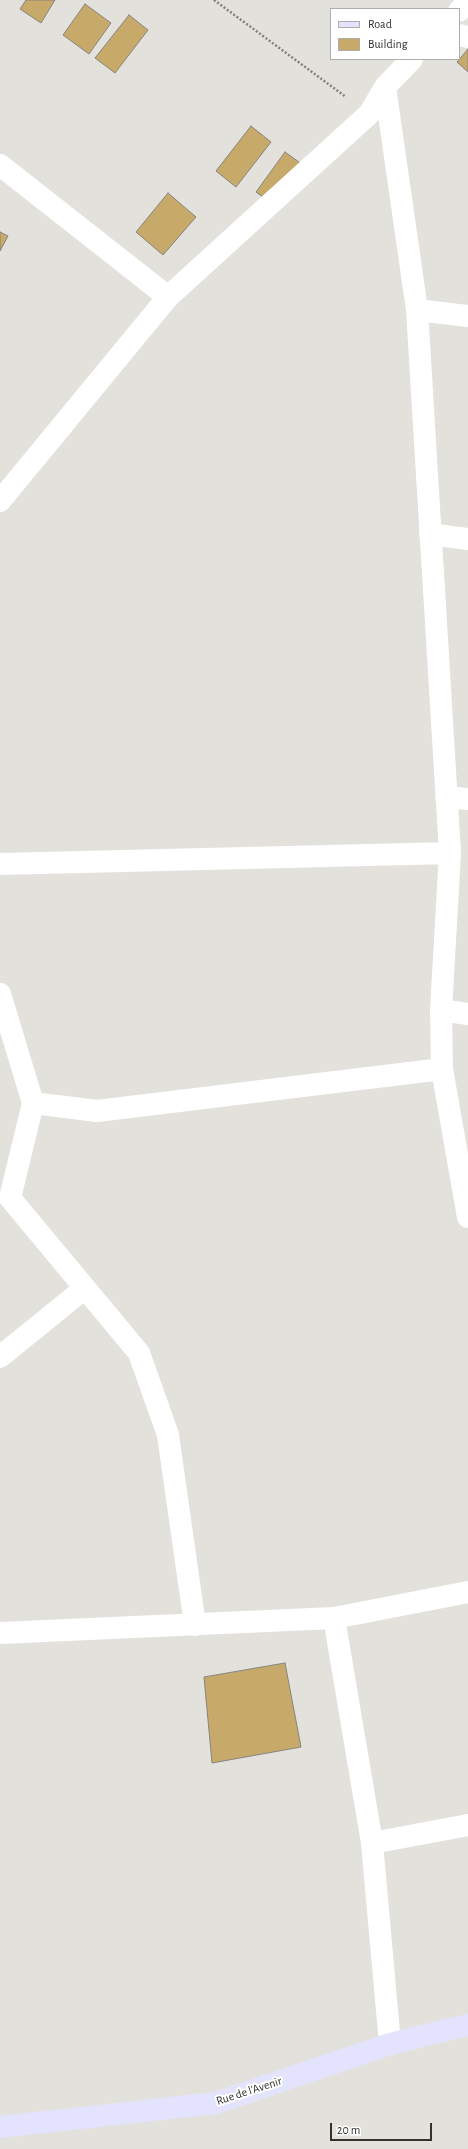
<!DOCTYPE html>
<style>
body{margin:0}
#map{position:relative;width:468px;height:2149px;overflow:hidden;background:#e3e1dc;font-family:"Alegreya Sans",sans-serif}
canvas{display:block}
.legend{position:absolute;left:330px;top:8px;width:130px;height:52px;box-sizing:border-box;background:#fff;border:1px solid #adadac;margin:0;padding:5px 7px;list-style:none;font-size:12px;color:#32312f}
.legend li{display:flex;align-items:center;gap:8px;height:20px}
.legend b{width:20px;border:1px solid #adadac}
.scale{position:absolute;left:330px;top:2123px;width:102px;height:18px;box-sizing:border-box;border:2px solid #32312f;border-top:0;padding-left:5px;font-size:12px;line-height:14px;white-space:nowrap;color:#32312f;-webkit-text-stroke:3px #fff;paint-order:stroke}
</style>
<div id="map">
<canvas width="468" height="2149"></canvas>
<ul class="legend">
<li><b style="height:5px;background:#e3e3fd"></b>Road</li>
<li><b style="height:11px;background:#c7a96a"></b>Building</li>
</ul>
<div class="scale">20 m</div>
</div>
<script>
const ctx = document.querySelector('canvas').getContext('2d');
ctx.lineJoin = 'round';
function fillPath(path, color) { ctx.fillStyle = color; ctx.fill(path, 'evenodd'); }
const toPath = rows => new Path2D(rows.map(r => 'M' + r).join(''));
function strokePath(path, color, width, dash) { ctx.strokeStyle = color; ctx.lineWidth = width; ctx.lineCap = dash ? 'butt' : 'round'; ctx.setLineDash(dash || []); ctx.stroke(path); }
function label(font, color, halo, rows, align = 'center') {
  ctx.font = font + ' "Alegreya Sans",sans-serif'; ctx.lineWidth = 4; ctx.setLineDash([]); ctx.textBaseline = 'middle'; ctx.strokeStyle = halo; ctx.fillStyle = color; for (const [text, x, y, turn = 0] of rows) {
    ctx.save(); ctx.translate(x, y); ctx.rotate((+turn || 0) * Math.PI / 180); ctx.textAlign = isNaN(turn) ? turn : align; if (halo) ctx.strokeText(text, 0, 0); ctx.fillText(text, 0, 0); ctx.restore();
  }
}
const building = toPath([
 [26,0,55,0,41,23,20,9,26,0],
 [85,4,111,23,89,54,63,35,85,4],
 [129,15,148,30,115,73,95,58,129,15],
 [468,49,468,72,457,62,468,49],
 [251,126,271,142,236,187,216,171,251,126],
 [285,152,303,165,274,205,256,192,285,152],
 [168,193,196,217,163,255,136,232,168,193],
 [0,232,8,236,0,251,0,232],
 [285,1663,301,1747,212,1763,204,1677,285,1663]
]);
fillPath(building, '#c7a96a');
strokePath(building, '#86847f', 1);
strokePath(toPath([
 [214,0,346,97]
]), '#82807d', 2.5, [2, 2]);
strokePath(toPath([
 [459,11,468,1],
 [459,35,468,37],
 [385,87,417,310,450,853,441,1010,442,1069,468,1217],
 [0,165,168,297],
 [417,310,468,316],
 [0,501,168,297,369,114,385,87,412,59],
 [430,534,468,539],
 [446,797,468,799],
 [0,864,450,853],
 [0,994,33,1103,10,1198,139,1353,168,1435,195,1625],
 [441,1010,468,1014],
 [33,1103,97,1111,442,1069],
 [0,1357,85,1288],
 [334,1618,372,1843,390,2044],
 [0,1633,334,1618,468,1592],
 [372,1843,468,1825]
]), '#fff', 22);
strokePath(toPath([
 [0,2127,216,2103,390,2044,468,2025]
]), '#e3e3fd', 22);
label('12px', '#32312f', '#fff', [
 ["Rue de l'Avenir",249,2091,-18]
]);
</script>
